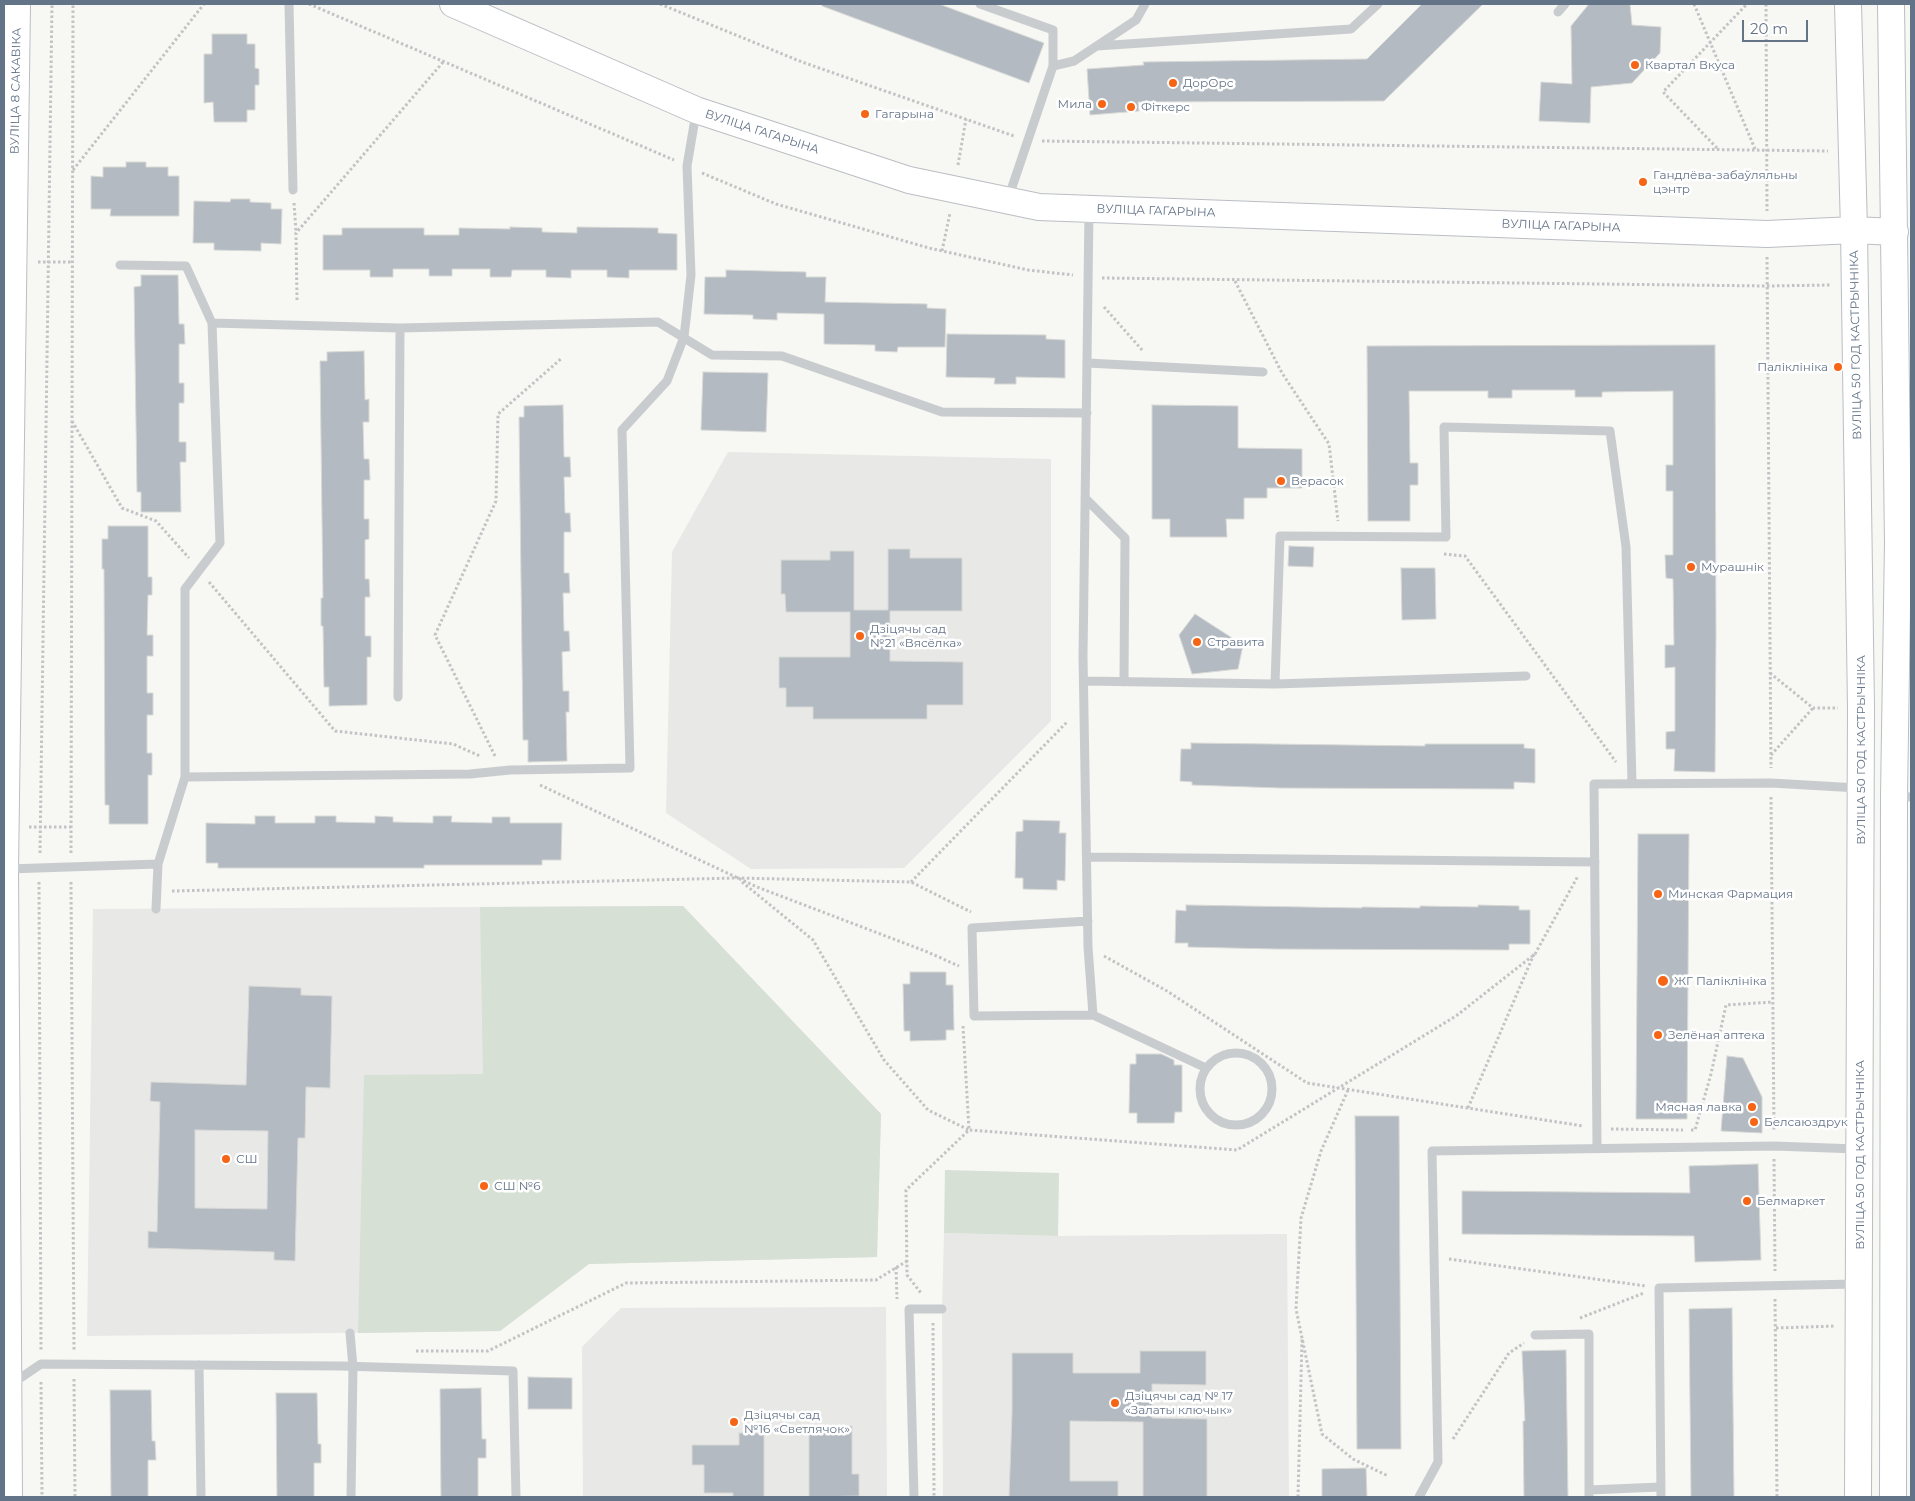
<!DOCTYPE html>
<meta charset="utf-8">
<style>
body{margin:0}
#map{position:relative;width:1915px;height:1501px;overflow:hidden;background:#f7f7f3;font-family:Montserrat,sans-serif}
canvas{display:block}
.frame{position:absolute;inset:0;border:5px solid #637388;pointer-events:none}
.scale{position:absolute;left:1742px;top:20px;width:66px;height:22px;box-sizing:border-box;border:2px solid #637388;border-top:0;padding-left:6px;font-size:15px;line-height:18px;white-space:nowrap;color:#637388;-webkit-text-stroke:4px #fff;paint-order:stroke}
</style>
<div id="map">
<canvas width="1915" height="1501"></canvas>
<div class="frame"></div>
<div class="scale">20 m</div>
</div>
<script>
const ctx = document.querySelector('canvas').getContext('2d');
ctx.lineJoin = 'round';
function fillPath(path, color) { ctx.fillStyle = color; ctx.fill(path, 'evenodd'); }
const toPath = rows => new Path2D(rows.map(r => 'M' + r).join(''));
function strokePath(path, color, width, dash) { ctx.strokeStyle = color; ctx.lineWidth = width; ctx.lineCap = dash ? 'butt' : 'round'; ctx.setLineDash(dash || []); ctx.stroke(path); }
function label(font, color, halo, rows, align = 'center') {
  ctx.font = font + ' Montserrat,sans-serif'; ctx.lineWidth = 5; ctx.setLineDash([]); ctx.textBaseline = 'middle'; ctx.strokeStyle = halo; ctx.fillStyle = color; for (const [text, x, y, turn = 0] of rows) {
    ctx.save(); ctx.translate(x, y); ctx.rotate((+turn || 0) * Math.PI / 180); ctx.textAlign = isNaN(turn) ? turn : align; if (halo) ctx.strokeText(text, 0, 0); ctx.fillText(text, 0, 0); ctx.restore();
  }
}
fillPath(toPath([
 [728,452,1051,459,1051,721,904,868,751,869,666,813,672,552],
 [683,906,881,1114,877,1257,589,1264,500,1331,87,1336,93,909],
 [944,1233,1058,1236,1287,1234,1289,1497,943,1497,942,1309],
 [886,1307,887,1497,583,1497,582,1347,621,1308]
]), '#e8e8e7');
fillPath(toPath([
 [683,906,881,1114,877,1257,589,1264,500,1331,358,1333,364,1075,483,1074,480,907],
 [945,1170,1059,1173,1058,1236,944,1233]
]), '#d7e0d4');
const building = toPath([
 [822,4,939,4,1044,43,1029,83,822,6,822,4],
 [1422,4,1483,4,1384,101,1138,102,1139,111,1090,115,1087,69,1144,65,1143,62,1367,59,1422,4],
 [1589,4,1630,4,1632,25,1661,27,1660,53,1632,83,1591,87,1590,123,1539,121,1541,82,1572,84,1571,26,1589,4],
 [212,34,247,34,247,44,255,44,255,68,259,69,259,85,255,85,255,110,247,110,247,122,214,122,213,102,204,103,204,54,212,54,212,34],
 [126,162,146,162,146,167,168,167,168,176,179,176,179,216,110,216,111,209,91,209,91,176,103,177,103,167,126,167,126,162],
 [231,199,250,199,250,202,271,203,271,209,282,209,281,244,261,243,261,251,214,250,214,243,193,243,194,201,230,202,231,199],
 [510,227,542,228,542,232,577,233,577,227,658,228,658,233,677,234,677,270,629,270,629,278,607,277,607,270,571,270,571,278,546,277,546,270,512,270,511,277,490,277,490,269,452,269,452,276,429,276,429,269,393,269,393,277,370,277,370,270,323,270,323,235,342,235,342,228,424,228,424,235,459,235,459,228,510,229,510,227],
 [726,270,806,272,806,277,826,277,825,302,927,304,927,308,946,309,945,347,898,347,897,352,875,351,875,345,824,344,824,314,777,313,777,320,753,319,753,315,704,314,705,277,726,277,726,270],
 [141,275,178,275,179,324,184,324,185,344,179,344,179,383,184,383,184,403,179,403,179,442,186,442,186,462,180,462,181,512,141,512,141,492,137,492,134,287,141,286,141,275],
 [947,334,1046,335,1046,339,1065,340,1065,378,1016,377,1016,384,994,384,995,378,946,377,947,334],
 [1715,345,1716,635,1715,772,1674,771,1675,749,1666,749,1666,732,1675,731,1675,667,1665,668,1665,645,1674,645,1673,579,1666,578,1665,555,1673,555,1673,491,1666,491,1666,465,1673,465,1673,391,1602,392,1602,397,1575,397,1575,390,1512,390,1512,398,1488,398,1488,391,1409,391,1410,463,1418,463,1418,485,1410,485,1410,521,1368,521,1367,346,1715,345],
 [364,351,365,400,369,399,369,422,363,422,364,459,369,459,370,480,364,480,364,519,369,519,369,539,365,540,365,579,369,579,370,597,365,597,365,636,371,636,371,657,367,657,367,705,329,706,329,687,324,687,323,626,321,626,321,598,323,598,320,361,327,361,327,352,364,351],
 [703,372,768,373,766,432,701,430,703,372],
 [563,405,564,457,570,457,571,477,564,477,565,513,570,513,571,532,564,532,564,573,569,573,570,593,563,593,564,631,569,631,570,651,562,652,563,691,569,691,569,712,566,712,567,761,528,762,528,740,523,740,519,417,524,417,524,406,563,405],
 [1152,405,1238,406,1238,448,1302,449,1302,488,1267,488,1267,498,1244,498,1244,519,1226,519,1227,537,1170,537,1170,519,1152,519,1152,405],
 [108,526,148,526,148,577,152,577,152,595,148,595,147,635,153,635,153,656,147,656,147,693,153,693,153,715,147,715,147,753,152,753,152,775,148,775,148,824,109,824,109,805,105,805,104,569,102,569,102,539,108,539,108,526],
 [1289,546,1314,547,1313,567,1288,566,1289,546],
 [888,549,910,549,910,558,962,558,962,611,890,611,890,661,963,662,963,705,927,705,927,719,813,719,813,707,786,707,786,688,779,688,779,657,850,657,850,612,786,612,785,594,781,594,781,560,830,560,830,551,854,551,854,610,888,610,888,549],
 [1401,568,1435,568,1436,619,1402,620,1401,568],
 [1195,614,1243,645,1238,669,1192,674,1179,635,1195,614],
 [1191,743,1425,746,1425,744,1524,744,1524,748,1535,749,1535,783,1514,782,1514,789,1280,788,1192,785,1192,782,1180,781,1181,749,1191,749,1191,743],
 [255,816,275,816,275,823,315,823,315,816,336,816,336,822,375,823,375,816,393,817,393,822,433,823,433,816,452,816,451,822,492,823,492,817,510,817,510,823,562,823,561,860,542,860,542,865,424,865,424,868,218,868,218,863,206,863,206,823,255,824,255,816],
 [1023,820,1060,821,1059,833,1066,833,1065,881,1057,880,1057,890,1023,889,1023,878,1015,878,1016,832,1023,831,1023,820],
 [1638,834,1689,834,1687,1119,1636,1119,1638,834],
 [1186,905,1362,908,1362,907,1420,908,1420,906,1478,907,1478,905,1519,906,1519,910,1530,910,1530,944,1509,944,1509,950,1275,949,1188,947,1188,943,1175,943,1176,910,1186,911,1186,905],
 [910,972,946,972,946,985,953,985,954,1030,946,1030,946,1040,910,1041,910,1031,904,1031,903,984,910,984,910,972],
 [249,986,301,988,301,995,332,996,330,1088,306,1087,305,1138,298,1138,295,1261,274,1260,274,1252,148,1248,148,1231,157,1232,160,1102,150,1101,151,1082,246,1085,249,986],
 [195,1130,268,1131,267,1209,195,1208,195,1130],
 [1136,1054,1161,1054,1174,1060,1174,1065,1182,1065,1182,1112,1175,1112,1174,1123,1137,1123,1137,1113,1129,1113,1130,1064,1136,1064,1136,1054],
 [1727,1056,1743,1058,1762,1097,1762,1133,1721,1131,1727,1056],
 [1355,1116,1399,1116,1401,1449,1357,1449,1355,1116],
 [1758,1164,1761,1260,1695,1262,1694,1236,1462,1234,1462,1191,1690,1193,1689,1166,1758,1164],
 [1732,1308,1734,1497,1691,1497,1689,1309,1732,1308],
 [1566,1350,1568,1497,1524,1497,1523,1421,1525,1421,1522,1351,1566,1350],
 [1140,1351,1206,1351,1206,1385,1152,1384,1152,1418,1207,1419,1207,1497,1143,1497,1143,1422,1070,1421,1070,1481,1118,1481,1118,1497,1009,1497,1012,1414,1012,1353,1073,1353,1073,1373,1140,1373,1140,1351],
 [528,1377,572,1378,572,1409,528,1409,528,1377],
 [481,1388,482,1439,486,1439,486,1458,478,1458,478,1497,441,1497,440,1389,481,1388],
 [110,1390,151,1390,152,1441,155,1441,156,1460,148,1460,148,1497,111,1497,110,1390],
 [276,1393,317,1393,318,1444,321,1444,321,1463,314,1463,314,1497,277,1497,276,1393],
 [809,1426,852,1426,852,1474,859,1474,859,1496,809,1497,809,1426],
 [739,1433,764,1433,764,1497,733,1497,733,1493,704,1493,704,1465,692,1465,692,1445,739,1445,739,1433],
 [1366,1468,1367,1497,1322,1497,1322,1469,1366,1468]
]);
fillPath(building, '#b3bac1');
strokePath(building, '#d8d9d6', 1);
const secondary = toPath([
 [453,4,696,110,909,180,1039,207,1767,234,1854,230,1895,232],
 [1848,4,1854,230,1861,708,1858,1497],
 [1891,4,1898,543,1894,796,1893,1497],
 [9,1497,5,869,17,4]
]);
strokePath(secondary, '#babec4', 28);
strokePath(toPath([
 [309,4,674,160],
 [660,4,802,62,1014,136],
 [1694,4,1755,149],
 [1766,4,1767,211],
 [1042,141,1828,151],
 [1717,148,1663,92,1747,4],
 [958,165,966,119],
 [73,170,204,4],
 [702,173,776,204,929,248,1028,270,1073,275],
 [294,203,296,232],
 [942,251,950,213],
 [1767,257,1771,768],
 [38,262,72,262],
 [1102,278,1767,286,1831,285],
 [1235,281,1282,373,1329,444,1338,521],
 [297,300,296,233,444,61],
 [1104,307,1143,351],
 [72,421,122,508,156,521,189,558],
 [1444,554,1465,556,1616,762],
 [209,582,335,731,453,744,480,756],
 [1770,673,1813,708,1838,708],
 [1771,755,1813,708],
 [495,756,435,635,496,501,498,414,562,358],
 [540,785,757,887,925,951,959,966],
 [1771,797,1774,1131],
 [29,827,71,827],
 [40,853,52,4],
 [71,853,73,4],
 [39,882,41,1351],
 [71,882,74,1351],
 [742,882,813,940,884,1060,928,1110,969,1130,906,1190,907,1275,921,1293],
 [911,882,1068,721],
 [172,891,737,878,911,882,971,912],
 [1104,956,1167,991,1307,1083,1583,1126],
 [963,1026,969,1130,1237,1150,1456,1016,1535,954,1578,876],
 [1348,1090,1321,1151,1301,1218,1296,1309,1322,1434,1353,1459,1388,1476],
 [1468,1108,1534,954],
 [1611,1129,1683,1130],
 [1691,1130,1695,1130,1711,1074,1726,1005,1773,1002],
 [1774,1159,1775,1271],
 [1449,1259,1646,1286],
 [896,1267,897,1299],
 [1775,1299,1777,1497],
 [1580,1318,1644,1293],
 [933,1323,934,1497],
 [1776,1328,1835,1326],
 [416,1351,488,1351,626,1283,876,1280,907,1261],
 [74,1379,75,1497],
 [41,1382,42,1497],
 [1453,1439,1509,1353,1524,1343],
 [1298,1497,1302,1339]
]), '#c2c3c5', 3, [2.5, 2.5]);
strokePath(toPath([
 [289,4,293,190],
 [980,4,1053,30,1053,66],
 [1558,12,1565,4],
 [1097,46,1351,29,1378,4],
 [1008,199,1053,66,1074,61,1136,20,1145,4],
 [1089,211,1083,656,1088,947,1093,1015],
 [120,265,186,266,212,323],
 [1087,363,1263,372],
 [1085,498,1125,538,1124,682],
 [1084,681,1275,684,1526,676],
 [1275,684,1280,536,1446,537,1444,427,1610,431,1626,547,1632,784],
 [398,697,400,328],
 [185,777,185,589,220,543,212,323,400,328,658,322,712,355,782,356,942,412,1087,413],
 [1896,796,1911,797],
 [1087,857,1595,862],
 [8,869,158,864,185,777,470,774,510,770,630,768,622,430,667,381,684,337,691,275,687,166,696,113],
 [156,909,158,864],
 [1088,921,972,928,974,1016,1093,1015,1206,1068],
 '1200 1089a36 36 0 1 1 72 0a36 36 0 1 1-72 0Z',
 [1597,1148,1594,784,1771,783,1858,788],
 [350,1333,353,1367,351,1497],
 [1535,1335,1589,1334,1589,1497],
 [199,1365,201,1497],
 [13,1383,41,1364,341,1366,513,1371,516,1497],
 [1589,1490,1660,1487],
 [914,1497,909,1309,942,1309],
 [1419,1497,1438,1462,1432,1151,1774,1146,1857,1149],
 [1661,1497,1659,1288,1856,1284]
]), '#c9cccf', 9);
strokePath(secondary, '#fff', 26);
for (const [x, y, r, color] of [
 [1635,65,5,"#f66415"],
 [1173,83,5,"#f66415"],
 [1102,104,5,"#f66415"],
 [1131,107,5,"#f66415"],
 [865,114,5,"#f66415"],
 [1643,182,5,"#f66415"],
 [1838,367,5,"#f66415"],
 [1281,481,5,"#f66415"],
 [1691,567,5,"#f66415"],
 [860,636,5,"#f66415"],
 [1197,642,5,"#f66415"],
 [1658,894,5,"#f66415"],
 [1663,981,6,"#f66415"],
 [1658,1035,5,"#f66415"],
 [1752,1107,5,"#f66415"],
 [1754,1122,5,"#f66415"],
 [226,1159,5,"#f66415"],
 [484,1186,5,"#f66415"],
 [1747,1201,5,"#f66415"],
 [1115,1403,5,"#f66415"],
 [734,1422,5,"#f66415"]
]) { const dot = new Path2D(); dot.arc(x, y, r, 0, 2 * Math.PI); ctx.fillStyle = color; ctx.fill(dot); strokePath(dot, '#fff', 2); }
label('12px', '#637388', '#fff', [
 ["Квартал Вкуса",1645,65],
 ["ДорОрс",1183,83],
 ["Мила",1092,104,"right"],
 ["Фіткерс",1141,107],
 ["Гагарына",875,114],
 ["Гандлёва-забаўляльны",1653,175],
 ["цэнтр",1653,189],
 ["Паліклініка",1828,367,"right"],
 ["Верасок",1291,481],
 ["Мурашнік",1701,567],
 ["Дзіцячы сад",870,629],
 ["№21 «Вясёлка»",870,643],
 ["Стравита",1207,642],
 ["Минская Фармация",1668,894],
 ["ЖГ Паліклініка",1674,981],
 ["Зелёная аптека",1668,1035],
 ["Мясная лавка",1742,1107,"right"],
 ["Белсаюздрук",1764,1122],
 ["СШ",236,1159],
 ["СШ №6",494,1186],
 ["Белмаркет",1757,1201],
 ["Дзіцячы сад № 17",1125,1396],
 ["«Залаты ключык»",1125,1410],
 ["Дзіцячы сад",744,1415],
 ["№16 «Светлячок»",744,1429]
], 'left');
label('12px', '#637388', '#fff', [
 ["ВУЛІЦА 8 САКАВІКА",16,91,-89],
 ["ВУЛІЦА ГАГАРЫНА",762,132,18],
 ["ВУЛІЦА ГАГАРЫНА",1156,211,2],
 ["ВУЛІЦА ГАГАРЫНА",1561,226,2],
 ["ВУЛІЦА 50 ГОД КАСТРЫЧНІКА",1856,345,-91],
 ["ВУЛІЦА 50 ГОД КАСТРЫЧНІКА",1861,750,-90],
 ["ВУЛІЦА 50 ГОД КАСТРЫЧНІКА",1860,1155,-90]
]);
</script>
